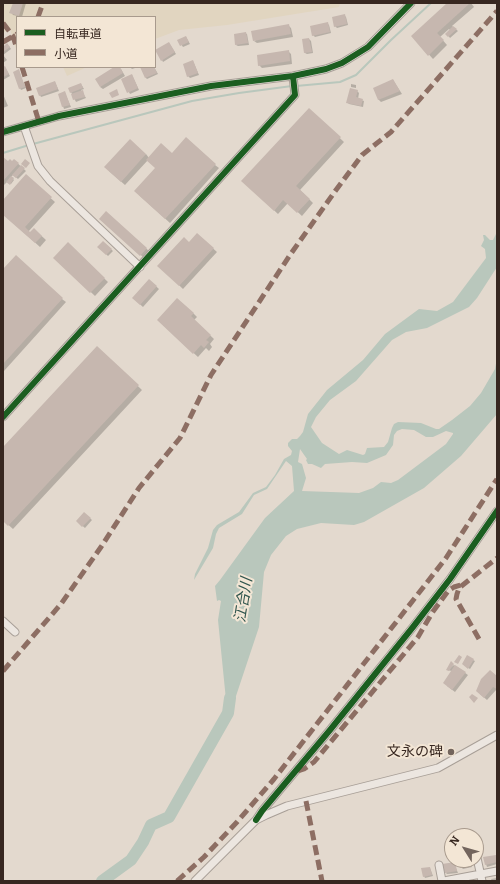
<!DOCTYPE html>
<meta charset="utf-8">
<style>
body{margin:0}
#map{position:relative;width:500px;height:884px;overflow:hidden;background:#e3d9ce;font-family:Bitter,"Noto Sans JP",serif}
canvas{display:block}
.frame{position:absolute;inset:0;border:4px solid #372720;pointer-events:none}
.legend{position:absolute;left:16px;top:16px;width:140px;height:52px;box-sizing:border-box;background:#f3e6d5;border:1px solid #a89a8d;margin:0;padding:5px 7px;list-style:none;font-size:12px;color:#372720}
.legend li{display:flex;align-items:center;gap:8px;height:20px}
.legend b{width:20px;border:1px solid #a89a8d}
.north{position:absolute;left:444px;top:828px;width:40px;height:40px;box-sizing:border-box;background:#f3e6d5;border:1px solid #a89a8d;border-radius:50%;rotate:307deg;font-size:11px;font-weight:700;line-height:16px;text-align:center;color:#372720}
.north::after{content:'';display:block;margin:auto;width:14px;height:18px;background:#73655d;clip-path:polygon(50% 0,100% 100%,50% 72%,0 100%)}
</style>
<div id="map">
<canvas width="500" height="884"></canvas>
<div class="frame"></div>
<ul class="legend">
<li><b style="height:5px;background:#1b5e20"></b>自転車道</li>
<li><b style="height:5px;background:#8d6e63"></b>小道</li>
</ul>
<div class="north">N</div>
</div>
<script>
const ctx = document.querySelector('canvas').getContext('2d');
ctx.lineJoin = 'round';
function fillPath(path, color) { ctx.fillStyle = color; ctx.fill(path, 'evenodd'); }
const toPath = rows => new Path2D(rows.map(r => 'M' + r).join(''));
function strokePath(path, color, width, dash) { ctx.strokeStyle = color; ctx.lineWidth = width; ctx.lineCap = dash ? 'butt' : 'round'; ctx.setLineDash(dash || []); ctx.stroke(path); }
function label(font, color, halo, rows, align = 'center') {
  ctx.font = font + ' Bitter,"Noto Sans JP",serif'; ctx.lineWidth = 4; ctx.setLineDash([]); ctx.textBaseline = 'middle'; ctx.strokeStyle = halo; ctx.fillStyle = color; for (const [text, x, y, turn = 0] of rows) {
    ctx.save(); ctx.translate(x, y); ctx.rotate((+turn || 0) * Math.PI / 180); ctx.textAlign = isNaN(turn) ? turn : align; if (halo) ctx.strokeText(text, 0, 0); ctx.fillText(text, 0, 0); ctx.restore();
  }
}
fillPath(toPath([
 [3,3,340,3,339,7,227,25,179,30,155,39,155,17,17,17,17,53,10,29,3,33],
 [63,67,87,67,67,76]
]), '#e1d5c0');
fillPath(toPath([
 [497,232,497,267,477,298,469,307,427,328,406,332,392,340,356,381,330,400,316,417,311,427,322,443,339,454,347,450,363,455,365,454,367,448,384,447,388,442,392,428,394,424,398,422,421,423,436,429,439,429,452,420,470,406,481,393,495,369,497,358,497,414,461,456,424,488,364,522,354,525,321,523,297,529,286,536,271,555,264,572,259,627,228,720,218,620,221,601,219,600,217,601,215,586,220,580,265,518,294,491,292,466,286,461,267,489,254,495,242,514,219,528,216,534,213,548,194,580,195,574,208,548,213,530,217,525,239,512,253,493,266,487,275,475,284,459,291,455,292,451,288,446,288,443,292,439,297,439,300,436,303,432,308,414,327,390,363,360,385,334,419,309,437,311,453,302,486,258,485,249,481,246,484,240,483,235,485,235,490,240,493,240],
 [402,429,414,430,426,437,433,437,446,431,453,433,453,434,446,444,398,480,391,483,381,482,373,488,359,493,302,491,306,478,302,464,298,462,300,449,307,459,306,460,308,464,312,464,321,468,325,464,352,462,367,463,386,455,393,445,394,435,397,431]
]), '#b9c7bc');
fillPath(toPath([
 [14,3,26,3,22,17,13,15,11,12],
 [449,3,471,3,474,7,452,26,458,31,450,38,447,34,450,30,449,29,440,37,447,45,433,59,412,36],
 [345,16,346,17,348,25,337,28,335,26],
 [327,23,329,25,331,33,315,37,313,35],
 [288,25,291,28,293,37,257,43,254,41],
 [245,33,247,34,249,45,238,46,236,45],
 [186,37,190,44,183,47,179,41],
 [309,39,311,41,313,53,307,54,305,53],
 [169,43,176,54,163,62,162,60],
 [9,46,11,49,3,55,7,60,3,63,3,48],
 [288,51,291,54,292,64,262,68,259,65],
 [193,61,199,75,190,78,188,76],
 [116,67,121,69,125,76,103,89,100,87],
 [130,67,138,67,132,69],
 [143,67,154,67,158,74,147,79,146,78],
 [3,68,6,69,10,76,3,80],
 [18,71,26,88,21,90,20,88],
 [132,75,139,90,130,94,122,79],
 [393,80,402,94,381,102,378,99],
 [55,82,59,91,41,97,40,95],
 [81,84,84,89,81,90,86,98,76,102,71,92],
 [351,84,356,85,356,88,351,87],
 [357,91,359,93,358,99,364,101,363,107,349,104,348,103],
 [65,93,71,107,64,109,59,94],
 [3,94,8,106,3,108],
 [309,109,344,142,300,190,313,203,302,216,288,203,278,214,247,185],
 [146,154,149,158,172,154,215,165,219,168,170,223,139,195,156,168,148,160,125,185,109,171],
 [3,159,8,163,12,163,14,160,26,171,18,179,13,175,11,177,14,180,11,184,7,182,3,186],
 [26,176,55,202,28,232,30,234,34,229,46,240,40,247,3,214,3,202],
 [107,213,149,251,143,257,101,219],
 [197,234,217,252,183,289,159,266,189,243],
 [103,242,113,251,108,256,99,247],
 [68,244,108,282,95,296,55,258],
 [3,271,62,299,66,302,4,371,3,370],
 [149,280,159,289,143,307,133,298],
 [193,313,197,317,194,320,214,339,210,344,212,347,209,351,206,348,198,357,162,324],
 [97,347,142,390,13,529,3,520,3,448],
 [84,513,92,520,85,528,77,521],
 [473,660,475,661,470,669,464,665],
 [454,665,468,675,455,692,447,686,452,671,447,670],
 [497,677,497,689,487,700,480,694],
 [495,856,497,858,497,864,487,867,484,858],
 [465,860,469,860,472,867,463,869,461,867],
 [454,863,458,873,447,874,446,873],
 [430,868,433,876,425,878,424,876],
 [497,878,497,881,492,881,491,879]
]), '#0003');
strokePath(toPath([
 [296,86,340,82,356,75,391,40,431,3],
 [33,144,192,101,239,93,292,86],
 [3,153,29,145]
]), '#b9c7bc', 2);
strokePath(toPath([
 [102,881,131,860,143,842,151,825,169,817,228,713,230,698]
]), '#b9c7bc', 12);
fillPath(toPath([
 [13,3,23,3,19,16,9,13],
 [447,3,470,3,437,33,444,40,428,56,411,36],
 [345,14,347,24,334,27,332,17],
 [328,22,330,32,312,36,310,26],
 [289,24,291,34,253,41,251,31],
 [453,26,457,29,448,37,445,34],
 [246,32,248,43,235,45,234,34],
 [186,36,189,42,180,46,177,40],
 [309,38,312,52,304,53,302,39],
 [169,42,175,52,161,61,155,50],
 [7,43,10,47,3,52,3,47],
 [289,50,290,61,258,66,257,55],
 [193,60,198,73,187,77,183,64],
 [5,66,9,74,3,77,3,67],
 [114,67,120,67,123,73,100,87,95,79],
 [140,67,154,67,157,73,145,78],
 [19,69,25,87,19,89,13,72],
 [132,74,138,88,127,93,121,79],
 [393,79,400,91,378,100,373,88],
 [55,81,58,89,39,96,36,88],
 [81,83,83,88,70,93,68,88],
 [350,88,358,90,356,97,363,99,361,106,346,103],
 [117,89,119,95,112,98,109,93],
 [83,90,85,97,73,100,71,94],
 [65,91,70,105,62,107,58,94],
 [309,108,341,137,296,186,310,199,297,213,283,200,274,211,241,181],
 [186,137,216,164,165,219,134,191,155,168,146,160,161,143,172,153],
 [130,139,146,154,121,182,104,167],
 [3,157,8,161,10,159,12,161,14,159,19,163,3,181],
 [25,159,30,163,26,168,21,164],
 [21,165,25,168,16,178,12,175],
 [26,174,52,197,25,227,30,232,34,228,42,236,35,243,3,215,3,200],
 [11,176,14,178,10,185,6,182],
 [106,211,147,248,140,256,99,219],
 [197,233,214,248,179,286,157,266,184,237,189,242],
 [103,241,112,249,106,255,97,247],
 [68,242,105,278,90,293,53,258],
 [16,255,63,298,3,364,3,269],
 [149,279,157,286,140,305,132,298],
 [177,298,194,313,191,316,211,335,206,340,209,342,204,348,201,345,193,354,157,320],
 [97,346,139,385,8,526,3,521,3,447],
 [84,512,91,518,82,527,76,521],
 [459,655,462,657,458,664,454,662],
 [467,655,474,659,468,669,462,664],
 [451,661,454,664,449,671,446,670],
 [455,665,466,672,452,690,443,683],
 [490,670,497,676,497,689,493,687,484,698,476,691,481,679],
 [472,694,478,698,474,703,469,697],
 [496,855,497,862,485,865,483,857],
 [459,860,469,860,471,866,460,868],
 [455,862,457,871,445,873,442,864],
 [430,867,432,875,423,877,421,868]
]), '#c6b7af');
const minor = toPath([
 [24,126,38,166,50,181,140,267],
 [3,132,59,116,211,86,293,76,326,69,342,63,368,47,411,3],
 [3,417,295,95,293,76],
 [3,621,15,632],
 [256,820,262,811,330,730,413,627,450,579,497,511],
 [477,858,482,881],
 [439,865,442,881],
 [195,881,256,820,266,815,287,806,438,768,497,735],
 [444,881,497,871]
]);
strokePath(minor, '#a89f97', 9);
strokePath(minor, '#ece6e0', 7);
strokePath(toPath([
 [38,17,43,3],
 [3,23,13,36,17,49],
 [3,42,17,34],
 [22,67,39,122],
 [479,639,456,599,457,594,459,588,464,584,497,558],
 [3,671,61,604,101,547,139,488,180,438,211,375,290,255,336,190,362,155,391,132,497,11],
 [298,771,304,769,314,762,418,637,432,613,448,591,454,587,464,584],
 [306,801,322,881],
 [177,881,204,857,237,822,274,779,446,558,497,479]
]), '#8d6e63', 5, [10, 5]);
strokePath(toPath([
 [3,132,59,116,211,86,293,76,326,69,342,63,368,47,411,3],
 [3,417,295,95,293,76],
 [256,820,262,811,330,730,413,627,450,579,497,511]
]), '#1b5e20', 6);
for (const [x, y, r, color] of [
 [451,752,4,"#73655d"]
]) { const dot = new Path2D(); dot.arc(x, y, r, 0, 2 * Math.PI); ctx.fillStyle = color; ctx.fill(dot); strokePath(dot, '#f3e6d5', 1.5); }
label('14px', '#372720', '#f3e6d5', [
 ["文永の碑",443,752]
], 'right');
label('italic 15px', '#30554d', '#f3e6d5', [
 ["江合川",244,600,-81]
]);
</script>
